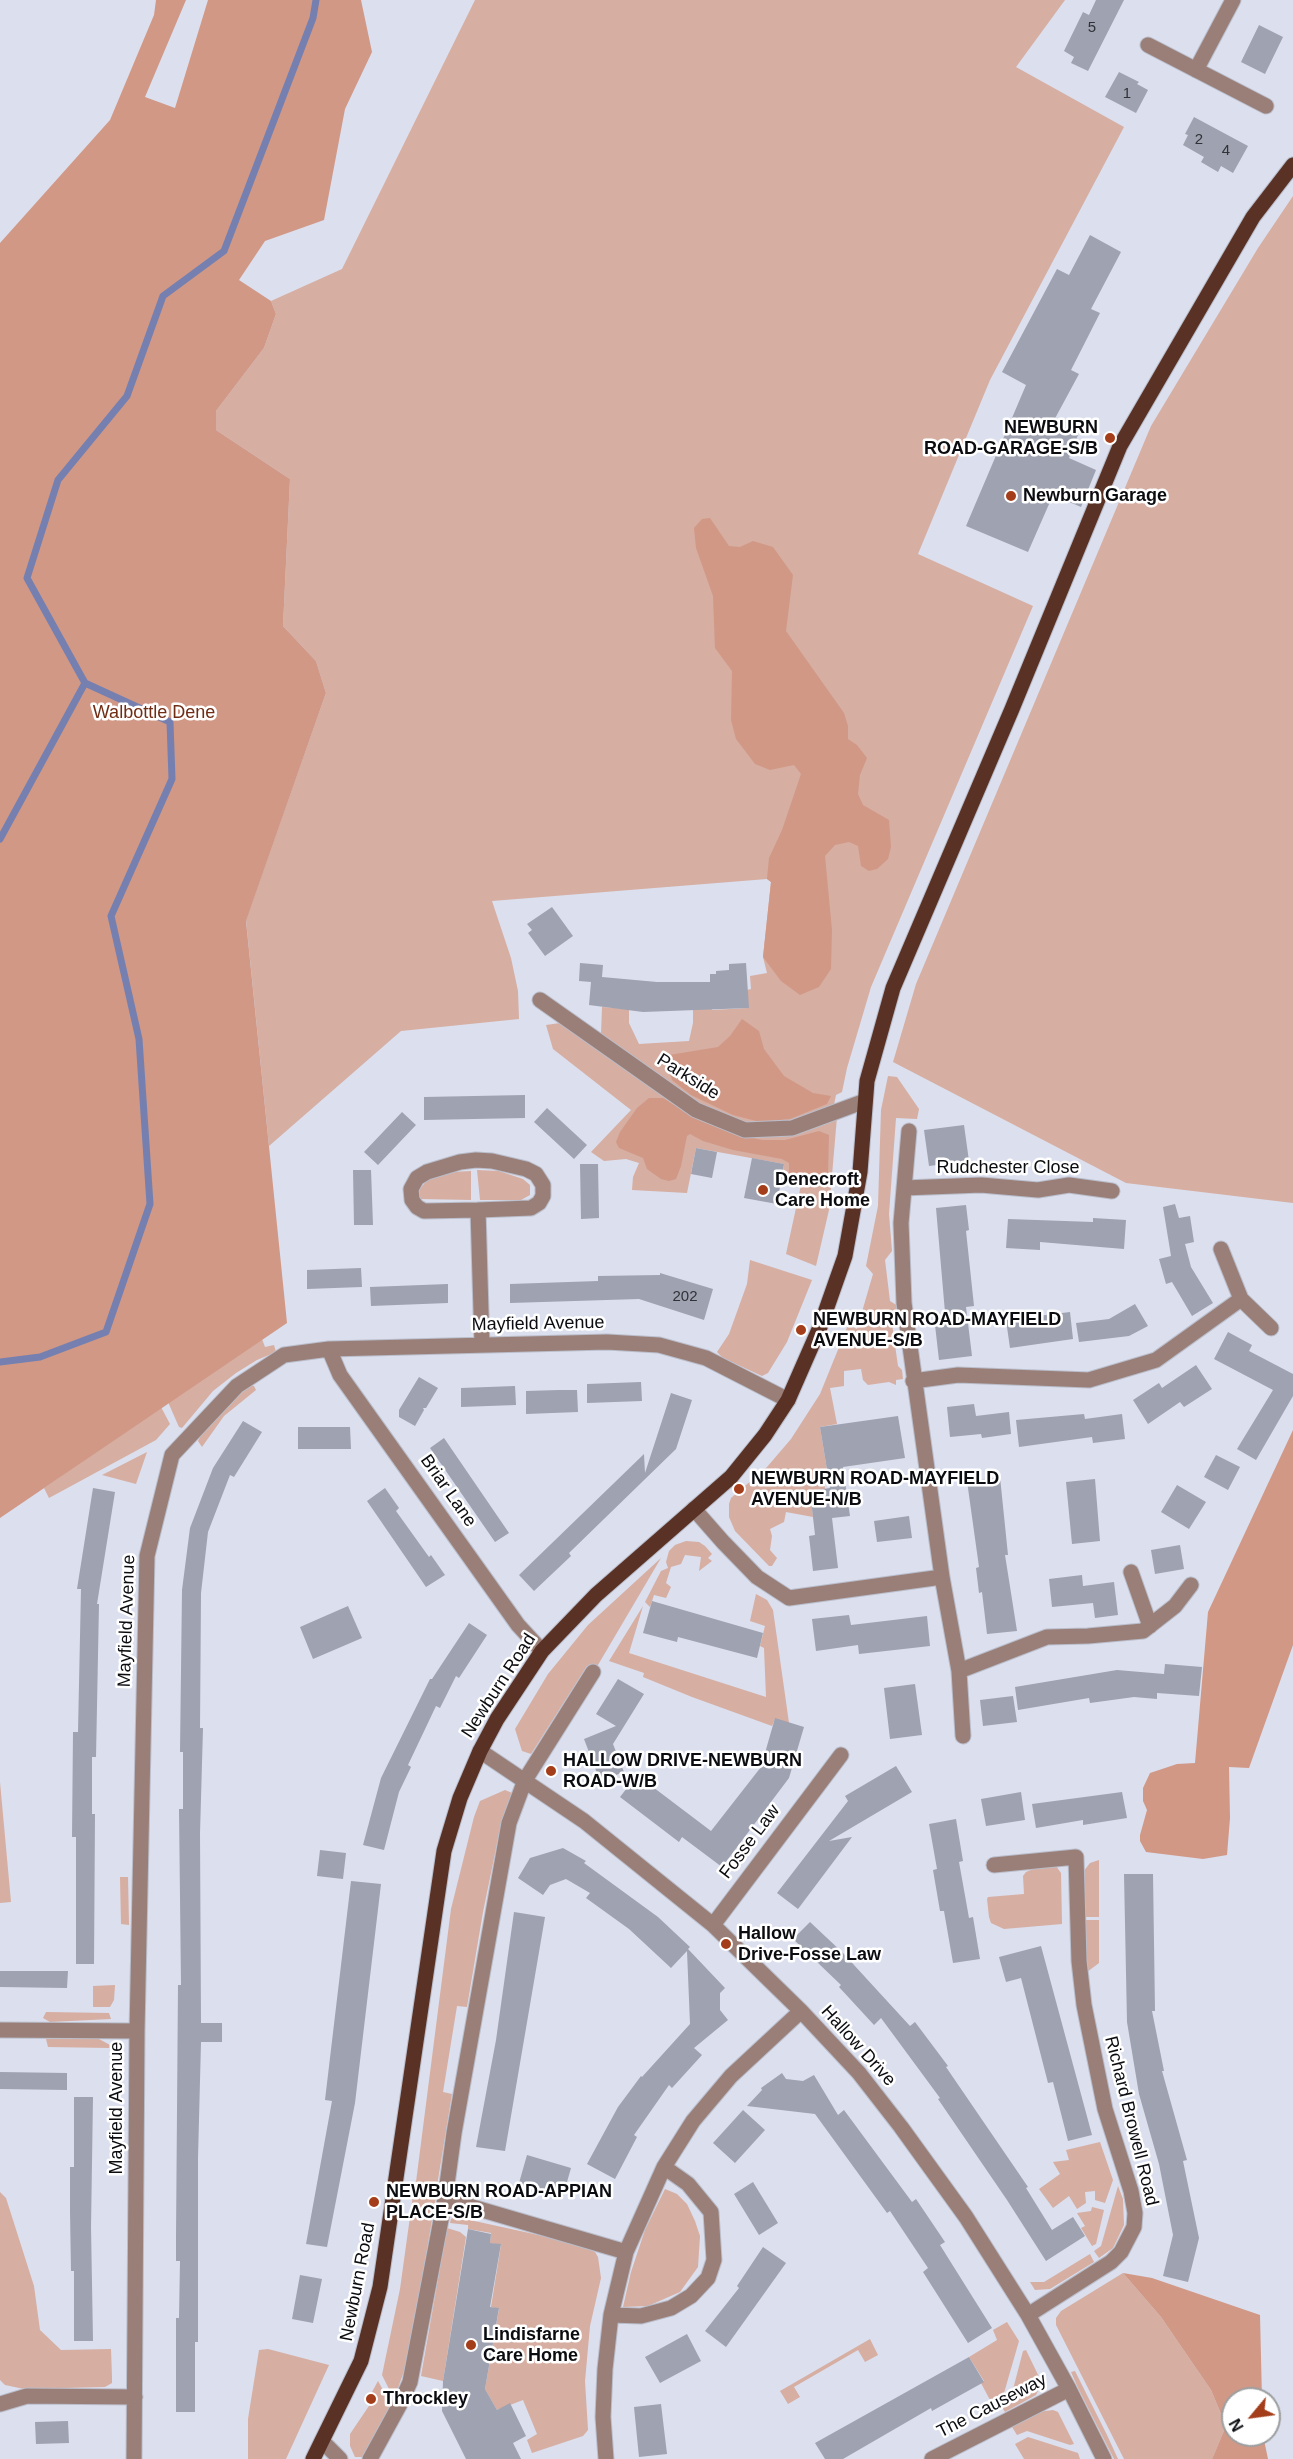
<!DOCTYPE html>
<style>
body{margin:0}
#map{position:relative;width:1293px;height:2459px;overflow:hidden;background:#dbdfee;font-family:Helvetica,sans-serif}
canvas{display:block}
.north{position:absolute;left:1221px;top:2387px;width:60px;height:60px;box-sizing:border-box;background:#fff;border:2px solid #9d9e9f;border-radius:50%;rotate:241deg;font-size:16px;font-weight:700;line-height:24px;text-align:center;color:#0b0c10}
.north::after{content:'';display:block;margin:auto;width:21px;height:27px;background:#a43d1a;clip-path:polygon(50% 0,100% 100%,50% 72%,0 100%)}
</style>
<div id="map">
<canvas width="1293" height="2459"></canvas>
<div class="north">N</div>
</div>
<script>
const ctx = document.querySelector('canvas').getContext('2d');
ctx.lineJoin = 'round';
function fillPath(path, color) { ctx.fillStyle = color; ctx.fill(path, 'evenodd'); }
const toPath = rows => new Path2D(rows.map(r => 'M' + r).join(''));
function strokePath(path, color, width, dash) { ctx.strokeStyle = color; ctx.lineWidth = width; ctx.lineCap = dash ? 'butt' : 'round'; ctx.setLineDash(dash || []); ctx.stroke(path); }
function label(font, color, halo, rows, align = 'center') {
  ctx.font = font + ' Helvetica,sans-serif'; ctx.lineWidth = 5; ctx.setLineDash([]); ctx.textBaseline = 'middle'; ctx.strokeStyle = halo; ctx.fillStyle = color; for (const [text, x, y, turn = 0] of rows) {
    ctx.save(); ctx.translate(x, y); ctx.rotate((+turn || 0) * Math.PI / 180); ctx.textAlign = isNaN(turn) ? turn : align; if (halo) ctx.strokeText(text, 0, 0); ctx.fillText(text, 0, 0); ctx.restore();
  }
}
fillPath(toPath([
 [475,0,1065,0,1016,67,1124,127,990,380,918,554,1033,606,871,987,847,1068,842,1092,836,1095,833,1110,804,1122,747,1127,697,1107,601,1034,602,1007,629,1009,629,1023,639,1044,689,1041,693,1023,693,1005,710,983,712,1010,748,1008,747,990,751,989,750,976,767,973,763,957,771,882,767,879,492,901,511,958,518,991,519,1019,401,1031,269,1146,246,920,326,693,316,661,283,626,290,479,216,430,216,411,264,348,276,314,271,301,342,269],
 [1293,196,1293,1203,1126,1183,893,1062,916,984,1151,426,1258,248],
 [560,1023,744,1133,837,1117,829,1210,816,1266,786,1254,801,1185,782,1179,784,1164,696,1148,687,1193,632,1190,633,1177,639,1163,626,1159,604,1161,591,1152,631,1110,553,1049,546,1025],
 [888,1076,897,1077,919,1109,917,1119,896,1118,889,1214,892,1251,885,1260,890,1301,898,1306,899,1319,892,1324,898,1366,902,1370,903,1379,896,1380,896,1385,889,1382,868,1385,863,1380,861,1369,844,1371,844,1386,830,1388,837,1424,820,1427,827,1470,823,1473,825,1489,810,1491,813,1517,786,1512,784,1522,770,1529,772,1536,770,1550,777,1558,772,1566,769,1566,735,1531,729,1517,729,1504,731,1498,767,1467,791,1439,820,1394,848,1325,857,1329,873,1274,866,1266,878,1206,881,1110],
 [477,1170,499,1171,523,1179,530,1185,530,1195,521,1200,480,1200],
 [471,1171,471,1200,420,1199,419,1190,428,1179,452,1172],
 [750,1260,812,1280,787,1342,768,1373,762,1376,723,1358,717,1352,729,1334,747,1284],
 [262,1339,265,1347,274,1345,276,1352,257,1360,236,1373,213,1391,182,1428,179,1427,168,1402],
 [249,1385,254,1386,256,1390,224,1416,202,1447,198,1441,203,1431],
 [161,1407,170,1424,156,1440,49,1498,44,1488],
 [147,1452,136,1484,102,1475],
 [686,1541,699,1542,705,1546,712,1554,708,1558,712,1561,699,1571,701,1557,685,1555,681,1564,671,1567,666,1583,671,1587,666,1598,654,1595,650,1607,645,1602,661,1571,668,1568,666,1562,669,1551,675,1545],
 [661,1558,595,1670,587,1666,531,1754,522,1751,515,1729,548,1674,588,1625],
 [756,1594,767,1600,773,1610,789,1723,775,1719,772,1726,692,1697,643,1677,644,1673,609,1661,643,1606,629,1653,766,1697,764,1648,760,1646,765,1626,750,1621],
 [0,1782,11,1902,0,1903],
 [505,1790,512,1793,499,1834,483,1912,467,2007,457,2006,443,2092,452,2094,437,2186,416,2182,451,1909,474,1817,480,1801],
 [1099,1860,1099,1917,1083,1917,1083,1872,1090,1863],
 [1056,1866,1061,1873,1062,1924,1004,1929,991,1923,989,1917,987,1899,988,1897,1024,1894,1023,1876,1026,1872,1033,1869],
 [120,1877,128,1877,129,1925,121,1924],
 [1083,1920,1099,1920,1099,1963,1087,1972],
 [115,1985,114,2000,110,2007,93,2007,93,1986],
 [46,2012,109,2013,111,2019,50,2022,43,2018],
 [46,2039,99,2039,110,2045,110,2048,48,2047],
 [1100,2142,1113,2180,1105,2203,1095,2200,1095,2191,1085,2192,1086,2203,1077,2209,1069,2196,1053,2208,1039,2189,1060,2174,1053,2162,1069,2160,1066,2150],
 [1118,2186,1123,2199,1124,2225,1113,2248,1099,2258,1094,2251,1101,2246],
 [414,2188,437,2191,408,2360,394,2399,382,2375,400,2289],
 [665,2189,677,2194,687,2204,695,2221,700,2236,698,2267,680,2292,648,2306,623,2307,631,2272,645,2230],
 [0,2192,6,2198,34,2286,40,2330,61,2350,111,2349,112,2377,112,2383,105,2387,24,2389,5,2385,0,2380],
 [1092,2207,1104,2210,1096,2244,1092,2246,1081,2228,1085,2226,1077,2213,1091,2211],
 [456,2217,575,2243,595,2252,598,2257,601,2278,590,2326,585,2381,588,2430,583,2436,532,2453,527,2440,537,2434,523,2400,497,2410,485,2389,499,2309,491,2307,501,2245,490,2243,491,2233,468,2229,468,2225,450,2223,451,2219],
 [447,2228,460,2232,466,2237,443,2381,421,2376],
 [1090,2254,1094,2262,1050,2289,1035,2290,1030,2282,1044,2282],
 [1123,2273,1161,2317,1211,2390,1226,2426,1212,2459,1124,2459,1056,2325,1056,2318,1061,2311],
 [1007,2322,1019,2341,1004,2393,990,2400,981,2383,984,2381,969,2357,997,2340,993,2330],
 [870,2339,878,2355,865,2362,858,2350,794,2387,800,2397,788,2404,780,2391],
 [268,2349,329,2365,286,2459,248,2459,248,2419,259,2350],
 [1026,2350,1042,2383,1036,2395,1005,2412,1000,2404,1011,2397,1023,2351],
 [1075,2371,1107,2435,1118,2459,1114,2459,1079,2390,1071,2372],
 [378,2381,392,2406,365,2457,355,2457,350,2446,350,2434,375,2397,372,2392],
 [1053,2410,1058,2412,1074,2444,1070,2445,1027,2431,1017,2435,1012,2427,1038,2412],
 [1028,2437,1078,2453,1080,2459,1024,2459,1015,2444]
]), '#d6aea2');
fillPath(toPath([
 [156,0,186,0,145,97,175,108,208,0,361,0,372,52,345,109,324,220,265,241,239,280,271,301,276,314,264,348,216,411,216,430,290,479,283,626,316,661,326,693,246,921,287,1323,0,1518,0,243,110,120,154,15],
 [710,518,729,546,740,547,753,541,773,547,793,575,786,631,844,713,848,726,848,739,857,745,867,758,860,775,858,794,863,805,889,820,891,847,888,859,877,869,869,871,861,866,858,846,849,842,835,845,825,856,832,930,831,969,819,987,800,995,781,981,763,957,771,882,767,879,769,858,782,830,801,774,794,765,770,770,755,764,736,739,731,720,732,671,715,648,713,596,696,548,694,528,702,519],
 [742,1019,759,1031,764,1049,784,1076,813,1093,831,1096,827,1104,790,1119,760,1122,733,1115,691,1095,672,1080,667,1063,669,1055,718,1047,730,1036],
 [649,1098,663,1098,701,1121,741,1136,763,1140,785,1140,819,1131,829,1135,828,1175,820,1182,810,1183,800,1180,789,1176,789,1163,782,1159,733,1150,703,1141,690,1134,687,1136,681,1166,676,1179,669,1181,661,1179,647,1169,643,1158,619,1148,616,1142,620,1132,637,1108],
 [1293,1430,1293,1645,1249,1768,1229,1767,1230,1818,1227,1855,1203,1859,1146,1852,1140,1841,1140,1835,1147,1810,1143,1801,1143,1788,1150,1773,1177,1764,1195,1763,1208,1612],
 [1123,2273,1152,2278,1260,2315,1262,2399,1233,2399,1233,2435,1263,2435,1268,2459,1212,2459,1226,2426,1211,2390,1161,2317]
]), '#d19886');
strokePath(toPath([
 [0,839,85,683],
 [0,1362,40,1357,106,1332,150,1204,139,1039,111,916,172,779,170,722,85,683,27,578,58,480,127,396,163,296,224,251,313,18,316,0]
]), '#7580b0', 7);
fillPath(toPath([
 [1096,0,1124,0,1088,71,1071,63,1074,57,1064,51,1083,12,1089,15],
 [1259,25,1283,37,1265,74,1241,62],
 [1119,72,1139,82,1137,84,1148,90,1136,113,1105,97],
 [1194,117,1248,146,1233,173,1221,166,1218,172,1201,162,1204,157,1183,145,1188,135,1185,134],
 [1090,235,1121,252,1091,309,1100,313,1071,370,1079,374,1052,424,1078,435,1069,458,1096,470,1081,507,1053,495,1028,552,966,526,1026,385,1002,372,1057,269,1069,275],
 [552,907,573,936,545,956,528,933,532,930,527,924],
 [580,963,603,965,602,977,657,982,710,982,710,974,716,974,716,971,729,970,729,964,746,963,749,1008,643,1012,589,1005,591,982,579,981],
 [525,1095,525,1118,424,1120,424,1097],
 [547,1108,587,1145,574,1159,534,1122],
 [402,1112,416,1125,378,1165,364,1152],
 [964,1125,969,1161,929,1166,924,1130],
 [696,1148,717,1152,712,1178,691,1174],
 [752,1158,784,1164,777,1204,744,1198],
 [580,1164,598,1164,599,1218,581,1219],
 [353,1170,371,1170,373,1225,354,1225],
 [1175,1204,1179,1218,1190,1216,1194,1242,1185,1244,1191,1267,1213,1303,1192,1316,1172,1282,1166,1284,1159,1259,1171,1256,1163,1207],
 [966,1205,969,1230,966,1231,974,1306,966,1307,972,1356,939,1360,935,1325,946,1324,936,1208],
 [1093,1218,1126,1220,1124,1249,1040,1242,1040,1250,1006,1248,1008,1219,1093,1222],
 [361,1268,362,1287,307,1289,307,1270],
 [660,1273,713,1289,704,1320,639,1299,510,1303,510,1284,598,1281,598,1276,660,1275],
 [448,1284,448,1303,371,1306,370,1287],
 [1135,1304,1148,1326,1129,1336,1079,1342,1076,1323,1109,1319],
 [1070,1312,1073,1339,1010,1348,1006,1320],
 [1228,1332,1252,1345,1249,1351,1293,1374,1293,1396,1256,1460,1237,1449,1273,1390,1214,1359],
 [1196,1365,1212,1389,1184,1407,1180,1402,1148,1424,1133,1400,1159,1383,1162,1388],
 [419,1377,438,1388,426,1408,423,1408,424,1410,415,1426,399,1417,399,1410],
 [641,1382,642,1401,587,1403,587,1384],
 [515,1386,516,1405,461,1407,461,1388],
 [559,1390,577,1390,578,1412,526,1414,526,1391],
 [671,1393,692,1400,676,1449,569,1553,571,1556,534,1591,519,1575,644,1454,645,1473],
 [974,1404,976,1416,1009,1412,1011,1434,982,1438,981,1434,950,1437,947,1407],
 [1084,1414,1085,1419,1122,1414,1125,1439,1093,1443,1092,1437,1019,1447,1016,1420],
 [898,1416,905,1458,843,1467,850,1516,832,1518,838,1568,813,1571,809,1536,815,1535,810,1491,830,1488,820,1427],
 [243,1421,262,1432,234,1477,230,1475,208,1532,201,1593,200,1728,203,1728,200,1833,201,2023,222,2023,222,2042,201,2042,198,2158,198,2342,195,2342,195,2412,176,2412,176,2318,179,2318,180,2261,176,2261,176,2237,178,1985,181,1985,179,1809,183,1809,183,1752,180,1752,182,1590,190,1528,213,1468],
 [298,1427,350,1427,351,1449,298,1449],
 [444,1438,509,1533,495,1542,430,1448],
 [1216,1455,1240,1467,1228,1490,1204,1477],
 [1000,1477,1008,1555,1005,1555,1017,1631,987,1634,982,1592,979,1593,976,1568,979,1567,967,1481],
 [1095,1479,1100,1541,1072,1544,1066,1482],
 [1177,1485,1206,1502,1189,1529,1161,1512],
 [93,1488,115,1492,97,1604,99,1604,96,1757,92,1757,92,1814,95,1814,94,1964,76,1964,76,1837,72,1837,73,1732,78,1732,81,1589,77,1589],
 [385,1488,399,1508,396,1511,429,1557,431,1555,445,1575,426,1587,367,1501],
 [909,1516,912,1538,877,1542,874,1521],
 [1180,1545,1184,1569,1155,1574,1151,1550],
 [1082,1575,1083,1586,1114,1582,1118,1615,1095,1618,1093,1603,1052,1607,1049,1579],
 [652,1601,763,1633,757,1658,678,1637,677,1642,643,1633],
 [348,1606,362,1638,313,1659,300,1627],
 [849,1615,851,1625,927,1616,930,1646,859,1654,858,1645,816,1651,812,1619],
 [469,1623,487,1635,459,1678,456,1676,440,1708,436,1706,408,1765,411,1767,399,1792,384,1850,363,1845,381,1778,430,1679,432,1679],
 [1165,1664,1202,1667,1199,1696,1157,1693,1157,1699,1134,1697,1090,1703,1089,1698,1018,1710,1015,1687,1117,1670,1164,1674],
 [618,1679,644,1694,613,1744,624,1772,600,1781,584,1739,616,1726,596,1714],
 [915,1684,922,1735,890,1739,884,1688],
 [1013,1696,1017,1722,983,1726,980,1700],
 [775,1718,804,1727,789,1778,722,1867,682,1837,679,1842,620,1797,637,1775,711,1831,761,1767],
 [896,1766,912,1792,829,1841,852,1837,798,1909,777,1893,848,1801,845,1796],
 [1021,1792,1025,1820,986,1826,981,1799],
 [1122,1792,1127,1818,1083,1825,1083,1820,1036,1828,1032,1804],
 [956,1819,963,1861,959,1862,969,1918,973,1917,980,1959,953,1963,944,1911,940,1911,933,1870,937,1869,929,1824],
 [563,1848,586,1861,584,1863,658,1917,690,1947,688,1949,725,1988,720,1993,720,2010,728,2020,694,2048,702,2055,672,2088,669,2085,634,2135,637,2137,615,2179,587,2164,618,2107,641,2076,642,2077,690,2024,687,1951,671,1968,629,1929,586,1898,590,1893,566,1879,550,1885,543,1895,518,1878,530,1858],
 [320,1850,346,1853,343,1879,317,1876],
 [1124,1874,1153,1874,1155,2011,1152,2011,1164,2071,1162,2071,1187,2160,1183,2161,1199,2238,1188,2282,1163,2276,1173,2235,1159,2164,1139,2094,1127,2022],
 [351,1881,381,1884,355,2103,327,2247,306,2244,332,2101,325,2100],
 [514,1912,545,1917,505,2151,476,2147,496,2040],
 [810,1922,843,1953,910,2026,915,2022,948,2066,946,2067,1028,2187,1026,2188,1052,2230,1073,2217,1085,2236,1046,2261,1007,2200,938,2099,940,2098,881,2018,874,2025,839,1987,841,1985,793,1939],
 [1041,1946,1092,2135,1068,2141,1053,2082,1048,2083,1021,1978,1006,1982,999,1957],
 [0,1971,68,1971,67,1988,0,1987],
 [0,2072,67,2073,67,2090,0,2089],
 [782,2073,786,2079,803,2081,814,2075,838,2115,844,2110,912,2202,916,2199,945,2242,940,2245,992,2328,968,2343,923,2272,928,2268,890,2211,887,2213,815,2114,747,2106,762,2090,761,2088],
 [74,2097,93,2097,91,2227,93,2341,74,2341,74,2271,71,2271,70,2211,70,2167,74,2167],
 [743,2110,765,2130,735,2163,713,2143],
 [527,2155,571,2168,563,2196,519,2183],
 [753,2182,778,2223,759,2235,734,2194],
 [468,2229,491,2234,490,2243,501,2244,490,2307,499,2308,485,2389,497,2410,510,2403,526,2436,513,2443,521,2459,466,2459,442,2411,443,2381],
 [763,2247,786,2263,726,2347,705,2331,739,2288,737,2286],
 [300,2275,322,2279,313,2323,292,2319],
 [687,2334,701,2361,660,2383,645,2357],
 [969,2357,984,2382,932,2411,931,2408,843,2459,825,2459,815,2443],
 [661,2404,667,2454,639,2457,634,2407],
 [68,2421,69,2443,36,2444,35,2422]
]), '#9fa2b0');
const minor = toPath([
 [1148,45,1266,106],
 [1196,70,1233,0],
 [540,1000,696,1110,745,1130,792,1128,865,1101],
 [909,1131,901,1223,904,1303,942,1577,959,1671,963,1736],
 [904,1188,981,1185,1038,1190,1069,1185,1112,1191],
 [478,1210,424,1211,417,1207,412,1200,411,1189,417,1178,427,1172,460,1162,476,1160,492,1161,526,1169,536,1174,543,1185,543,1196,539,1203,531,1208,478,1210,482,1345],
 [1221,1249,1241,1299,1271,1328],
 [329,1349,340,1375,518,1625,542,1651],
 [913,1381,958,1375,1089,1380,1156,1360,1241,1299],
 [694,1509,723,1542,757,1577,789,1598,942,1577],
 [1131,1572,1150,1626],
 [959,1671,1047,1637,1088,1636,1143,1631,1175,1606,1191,1585],
 [480,1751,584,1821,713,1925,801,2011,859,2073,901,2127,966,2217,1028,2315,1069,2389,1104,2459],
 [994,1865,1076,1857,1079,1961,1084,2005,1105,2109,1131,2191,1135,2213,1134,2227,1121,2252,1111,2262,1028,2315],
 [713,1925,841,1755],
 [0,2030,137,2031],
 [445,2199,626,2252],
 [611,2315,641,2316,671,2308,691,2296,708,2278,714,2260,711,2212,688,2184,664,2167],
 [0,2404,27,2396,135,2397],
 [322,2441,340,2459],
 [134,2459,137,2031,147,1556,172,1455,237,1386,284,1355,329,1349,607,1342,659,1345,706,1358,788,1400],
 [370,2459,399,2406,410,2382,445,2199,454,2133,509,1823,525,1780,593,1672],
 [606,2459,603,2417,605,2369,611,2315,626,2252,664,2167,693,2121,731,2076,801,2011],
 [932,2459,1069,2389]
]);
const primary = toPath([
 [313,2459,361,2361,380,2287,444,1851,460,1798,480,1751,497,1719,542,1651,596,1595,731,1477,765,1435,788,1400,820,1327,845,1256,860,1172,867,1081,893,988,1012,709,1120,446,1253,217,1293,165]
]);
strokePath(minor, '#babdca', 17);
strokePath(primary, '#babdca', 17);
strokePath(minor, '#997f78', 15);
strokePath(primary, '#5a3225', 15);
for (const [x, y, r, color] of [
 [1110,438,6,"#a43d1a"],
 [1011,496,6,"#a43d1a"],
 [763,1190,6,"#a43d1a"],
 [801,1330,6,"#a43d1a"],
 [739,1489,6,"#a43d1a"],
 [551,1771,6,"#a43d1a"],
 [726,1944,6,"#a43d1a"],
 [374,2202,6,"#a43d1a"],
 [471,2345,6,"#a43d1a"],
 [371,2399,6,"#a43d1a"]
]) { const dot = new Path2D(); dot.arc(x, y, r, 0, 2 * Math.PI); ctx.fillStyle = color; ctx.fill(dot); strokePath(dot, '#fff', 2); }
label('15px', '#303238', null, [
 ["5",1092,28],
 ["1",1127,94],
 ["2",1199,140],
 ["4",1226,151],
 ["202",685,1297]
]);
label('bold 18px', '#0b0c10', '#fff', [
 ["NEWBURN",1098,428,"right"],
 ["ROAD-GARAGE-S/B",1098,449,"right"],
 ["Newburn Garage",1023,496],
 ["Denecroft",775,1180],
 ["Care Home",775,1201],
 ["NEWBURN ROAD-MAYFIELD",813,1320],
 ["AVENUE-S/B",813,1341],
 ["NEWBURN ROAD-MAYFIELD",751,1479],
 ["AVENUE-N/B",751,1500],
 ["HALLOW DRIVE-NEWBURN",563,1761],
 ["ROAD-W/B",563,1782],
 ["Hallow",738,1934],
 ["Drive-Fosse Law",738,1955],
 ["NEWBURN ROAD-APPIAN",386,2192],
 ["PLACE-S/B",386,2213],
 ["Lindisfarne",483,2335],
 ["Care Home",483,2356],
 ["Throckley",383,2399]
], 'left');
label('18px', '#712c15', '#fff', [
 ["Walbottle Dene",154,713]
]);
label('18px', '#0b0c10', '#fff', [
 ["Parkside",688,1077,32],
 ["Rudchester Close",1008,1168],
 ["Mayfield Avenue",538,1324,-1],
 ["Briar Lane",448,1491,55],
 ["Mayfield Avenue",127,1621,-88],
 ["Newburn Road",499,1686,-57],
 ["Fosse Law",750,1842,-53],
 ["Hallow Drive",858,2046,48],
 ["Mayfield Avenue",117,2108,-90],
 ["Richard Browell Road",1131,2121,76],
 ["Newburn Road",358,2282,-79],
 ["The Causeway",992,2406,-27]
]);
</script>
